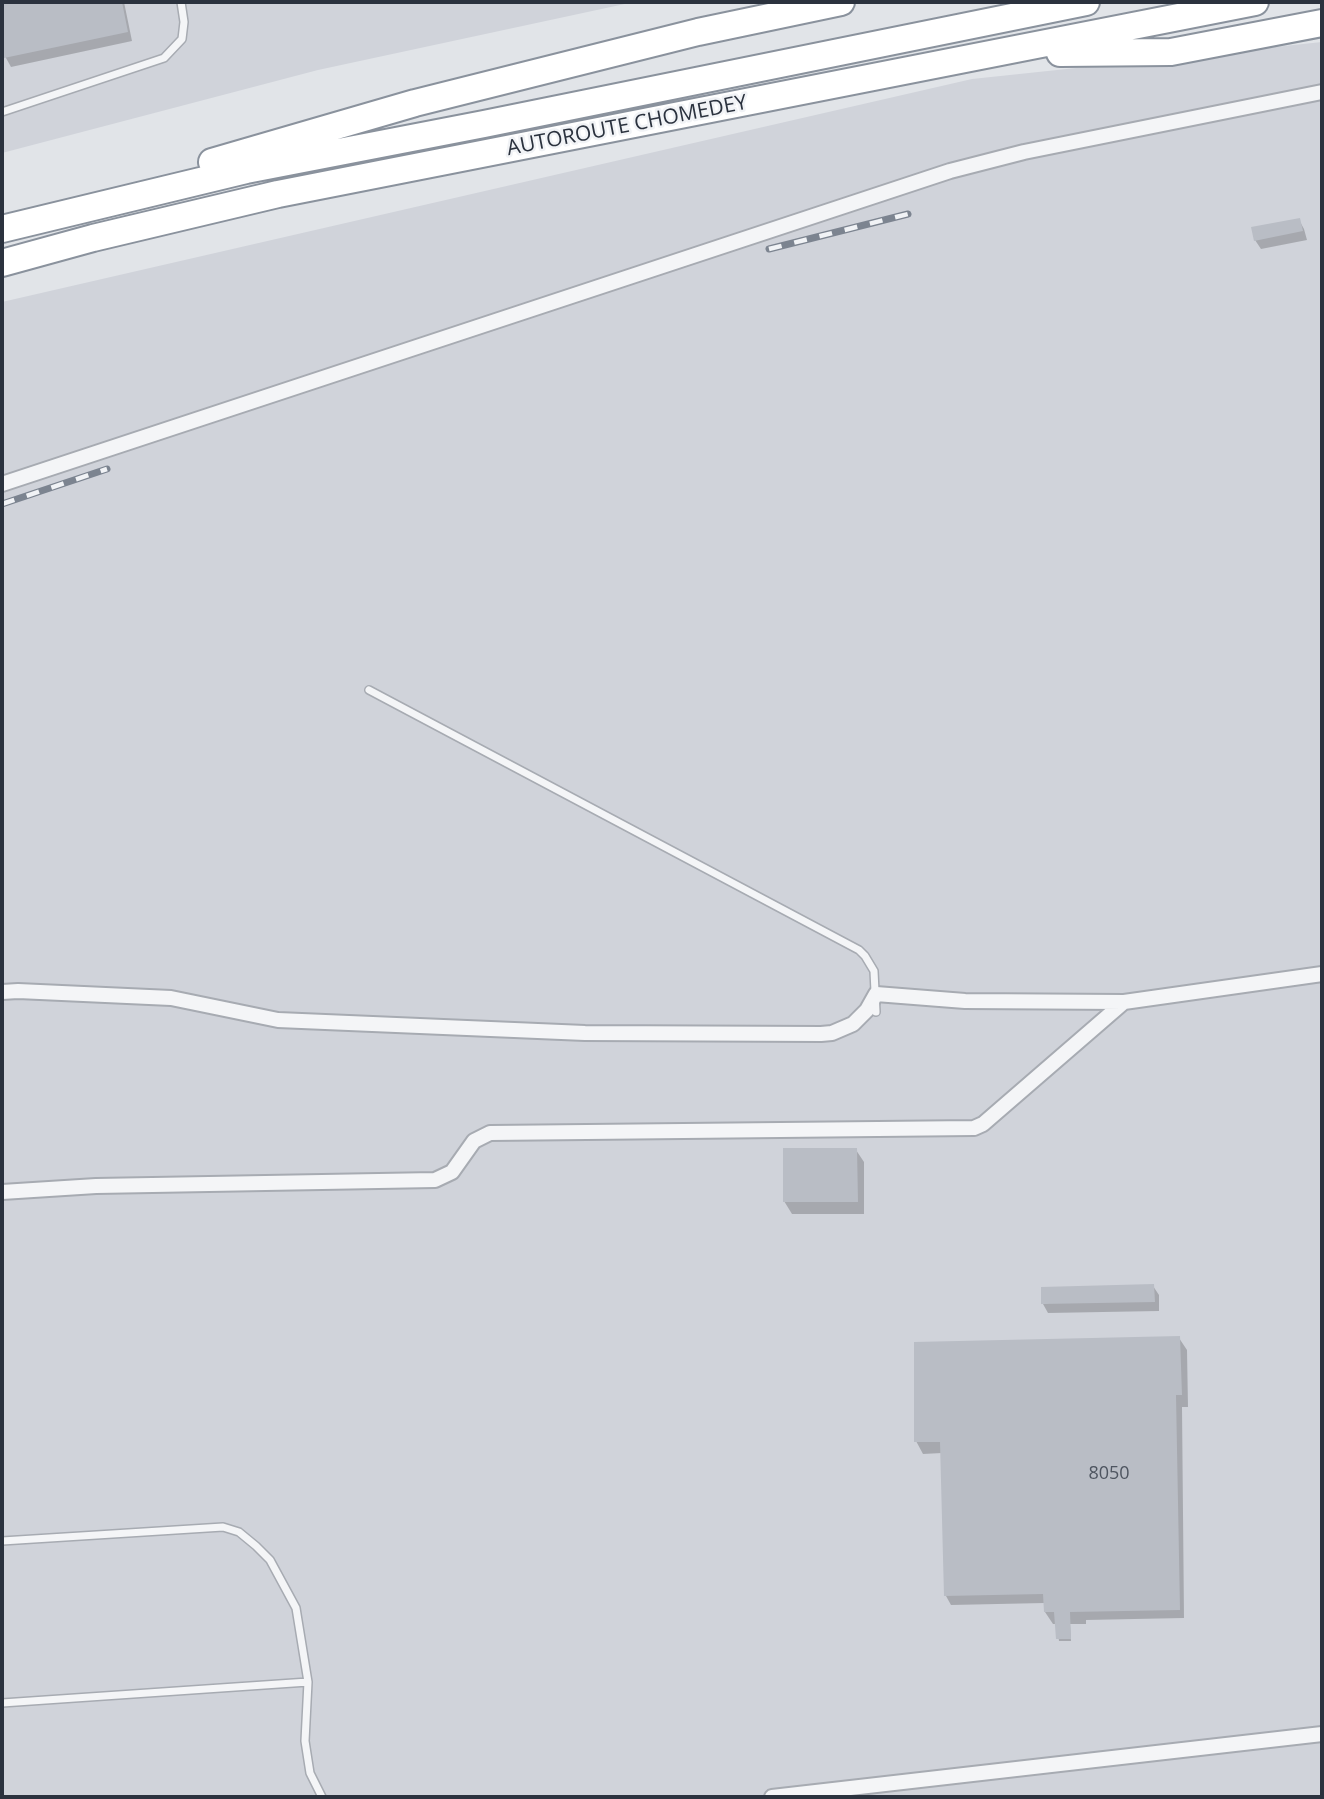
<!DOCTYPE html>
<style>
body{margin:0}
#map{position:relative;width:1324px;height:1799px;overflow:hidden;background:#e1e4e8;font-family:"Open Sans",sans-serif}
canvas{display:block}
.frame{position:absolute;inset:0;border:4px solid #2b323e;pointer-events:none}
</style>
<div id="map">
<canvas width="1324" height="1799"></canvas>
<div class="frame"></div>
</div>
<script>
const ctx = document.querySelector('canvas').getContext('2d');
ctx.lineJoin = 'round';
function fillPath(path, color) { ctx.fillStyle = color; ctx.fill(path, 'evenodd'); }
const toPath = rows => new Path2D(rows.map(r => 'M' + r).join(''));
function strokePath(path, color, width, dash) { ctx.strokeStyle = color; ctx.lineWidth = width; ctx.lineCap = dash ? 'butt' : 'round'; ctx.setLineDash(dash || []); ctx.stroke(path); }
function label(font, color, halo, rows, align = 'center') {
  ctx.font = font + ' "Open Sans",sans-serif'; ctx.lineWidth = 5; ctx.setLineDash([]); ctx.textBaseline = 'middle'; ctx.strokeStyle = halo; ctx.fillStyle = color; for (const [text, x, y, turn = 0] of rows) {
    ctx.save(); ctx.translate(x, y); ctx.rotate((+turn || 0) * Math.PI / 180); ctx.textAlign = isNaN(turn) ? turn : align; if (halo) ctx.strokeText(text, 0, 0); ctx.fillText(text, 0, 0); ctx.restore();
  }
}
fillPath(toPath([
 [2,2,634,2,318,70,2,153],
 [1322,42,1322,1797,2,1797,2,302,972,79]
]), '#d0d3da');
fillPath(toPath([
 [2,2,124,2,132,41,11,67,6,58,2,39],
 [1299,220,1304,229,1307,240,1261,249,1255,240],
 [856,1150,864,1162,864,1214,792,1214,784,1201],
 [1153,1286,1159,1295,1159,1311,1048,1313,1043,1304],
 [1179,1338,1187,1350,1188,1407,1182,1407,1184,1618,1086,1620,1086,1624,1070,1624,1071,1641,1059,1641,1057,1624,1053,1624,1045,1612,1045,1603,951,1605,946,1596,942,1453,923,1454,916,1441]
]), '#0003');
fillPath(toPath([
 [2,2,122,2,128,32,4,58],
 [1300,218,1303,231,1254,241,1251,227],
 [783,1148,857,1148,858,1202,783,1202],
 [1154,1284,1155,1302,1041,1304,1041,1287],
 [1180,1336,1182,1395,1176,1395,1180,1610,1070,1612,1071,1639,1056,1639,1054,1612,1044,1612,1043,1594,944,1596,940,1442,914,1442,914,1342]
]), '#b9bdc5');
const lane = toPath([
 [2,112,164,58,182,39,184,22,181,2],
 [369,690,859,950,865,956,874,971,876,1012],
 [2,1541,223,1527,239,1532,256,1546,270,1560,296,1608,308,1682,305,1741,310,1773,322,1797],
 [2,1703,308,1682]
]);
const street = toPath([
 [2,484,950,171,1024,152,1322,92],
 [2,992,18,991,171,998,278,1020,585,1033,821,1034,832,1033,853,1024,867,1010,876,994,965,1001,1124,1002,1322,974],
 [2,1192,96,1186,435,1180,452,1172,474,1141,490,1133,974,1128,983,1124,1124,1002],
 [772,1797,1322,1734]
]);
const highway = toPath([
 [1060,53,1171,52,1322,23],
 [212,162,415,103,698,32,841,2],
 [2,229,246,170,484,124,1086,2],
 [2,263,93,238,278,194,1255,2]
]);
strokePath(lane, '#a7abb2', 10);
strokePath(street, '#a7abb2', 18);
strokePath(highway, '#8a929d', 30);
strokePath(lane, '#f4f5f7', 7);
strokePath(street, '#f4f5f7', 14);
strokePath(highway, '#fff', 26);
const rail = toPath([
 [769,249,908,214],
 [2,504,107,469]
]);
strokePath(rail, '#7c8490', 7);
strokePath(rail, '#f1f3f6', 4.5, [13]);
label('18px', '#4e5560', null, [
 ["8050",1109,1474]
]);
label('21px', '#2b323e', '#f1f3f6', [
 ["AUTOROUTE CHOMEDEY",627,126,-11]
]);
</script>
